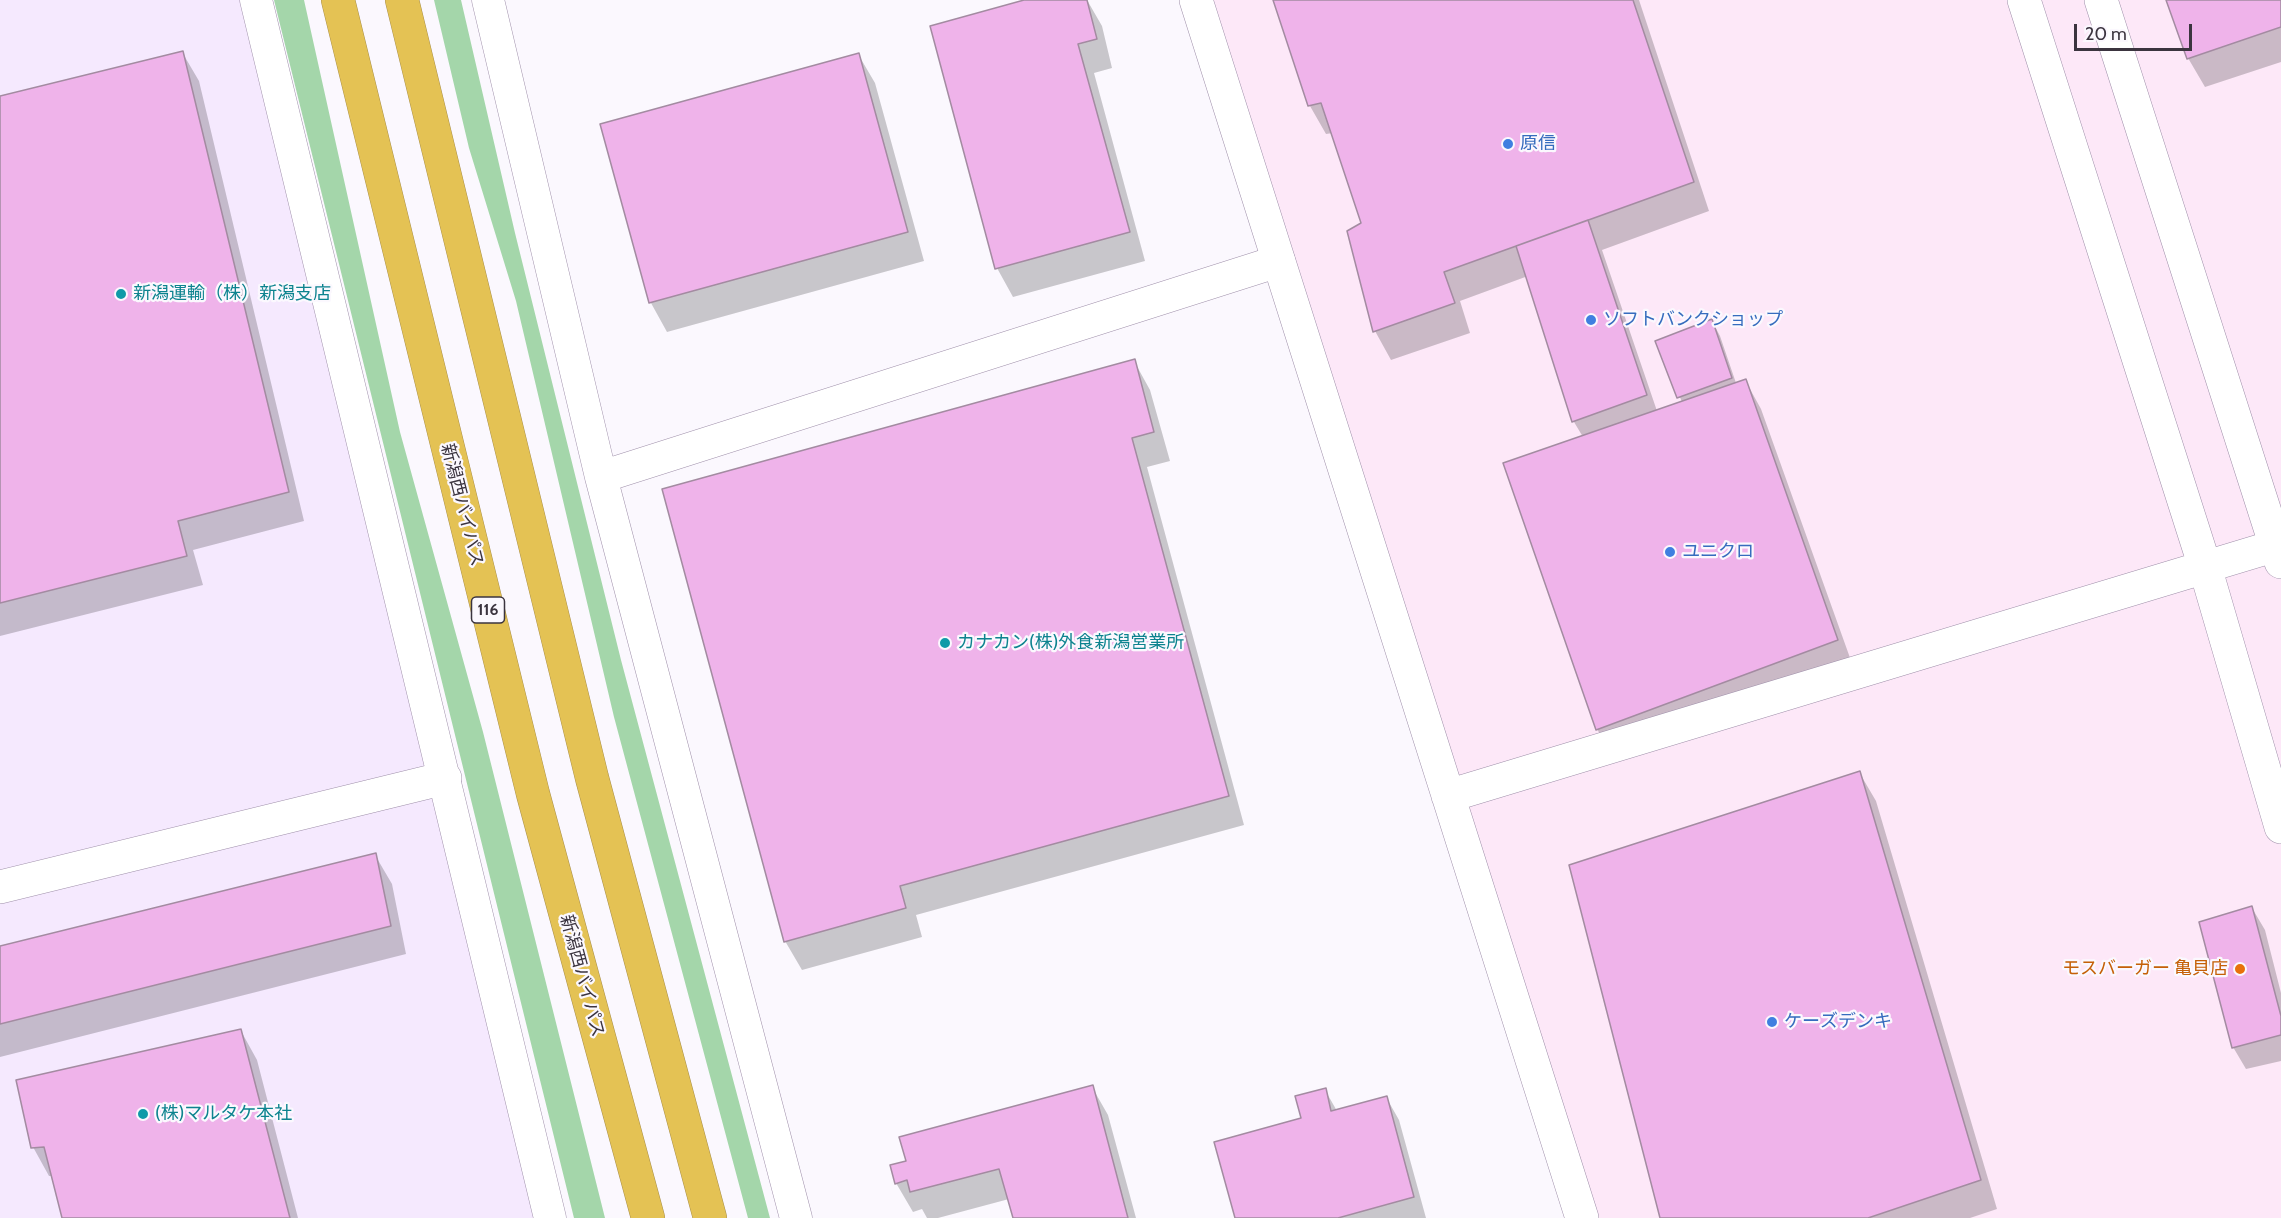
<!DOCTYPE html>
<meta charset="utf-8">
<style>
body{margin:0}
#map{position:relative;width:2281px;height:1218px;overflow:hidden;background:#fbf8fe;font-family:Cabin,sans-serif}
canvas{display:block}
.scale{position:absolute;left:2074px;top:24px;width:118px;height:27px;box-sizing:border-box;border:3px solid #3b343f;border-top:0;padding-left:8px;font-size:18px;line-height:21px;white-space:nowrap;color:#3b343f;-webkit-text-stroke:4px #fbf8fe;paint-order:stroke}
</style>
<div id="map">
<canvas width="2281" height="1218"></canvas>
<div class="scale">20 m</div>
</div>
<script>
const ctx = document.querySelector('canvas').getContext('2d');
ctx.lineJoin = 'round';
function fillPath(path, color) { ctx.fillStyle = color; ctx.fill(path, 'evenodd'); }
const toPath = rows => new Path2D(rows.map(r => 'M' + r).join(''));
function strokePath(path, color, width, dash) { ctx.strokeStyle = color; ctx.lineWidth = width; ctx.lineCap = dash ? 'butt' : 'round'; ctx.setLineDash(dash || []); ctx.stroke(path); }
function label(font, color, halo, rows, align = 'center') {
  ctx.font = font + ' Cabin,"Noto Sans JP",sans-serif'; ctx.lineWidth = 4.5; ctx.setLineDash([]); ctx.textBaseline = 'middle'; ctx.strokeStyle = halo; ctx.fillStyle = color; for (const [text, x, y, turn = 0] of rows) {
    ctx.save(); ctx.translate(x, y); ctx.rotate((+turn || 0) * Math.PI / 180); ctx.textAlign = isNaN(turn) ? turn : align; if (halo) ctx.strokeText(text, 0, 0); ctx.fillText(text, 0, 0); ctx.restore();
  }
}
fillPath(toPath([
 [1211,0,2281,0,2281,1218,1591,1218]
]), '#fde8f8');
fillPath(toPath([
 [0,0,256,0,551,1218,0,1218]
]), '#f5e9fe');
fillPath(toPath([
 [274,0,304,0,400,432,483,732,605,1218,574,1218],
 [434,0,461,0,515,233,621,660,770,1218,748,1218,614,717,516,301,469,148]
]), '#a4d6aa');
fillPath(toPath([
 [1029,0,1087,0,1102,26,1112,68,1094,73,1145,261,1013,297,997,268],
 [1279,0,1639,0,1709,211,1602,250,1657,411,1682,402,1657,341,1712,321,1720,336,1736,383,1745,380,1761,409,1854,669,1614,758,1597,729,1583,437,1574,422,1528,276,1460,301,1470,333,1391,360,1375,331,1363,224,1333,133,1326,134,1310,106],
 [2167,0,2281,0,2281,62,2205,87,2188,58],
 [182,52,199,81,304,521,193,550,203,585,0,636,0,97],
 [858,54,875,83,924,261,667,332,651,303,602,125],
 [1134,361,1150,390,1170,461,1147,467,1244,825,916,915,922,937,802,970,785,941],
 [1859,772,1876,801,1997,1209,1970,1218,1662,1218],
 [375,855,392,884,406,954,0,1057,0,947],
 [2252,908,2265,930,2281,993,2281,1061,2246,1069,2233,1047],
 [241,1031,257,1060,298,1218,63,1218,53,1176,49,1176,33,1147],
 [1092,1087,1108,1115,1136,1218,1014,1218,1009,1199,938,1218,927,1218,922,1209,913,1212,896,1183,907,1162],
 [1325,1090,1337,1111,1386,1097,1399,1120,1426,1218,1237,1218,1302,1119]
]), '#0003');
const building = toPath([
 [1024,0,1087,0,1097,39,1078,44,1130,232,995,269,930,26,1024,0],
 [1273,0,1633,0,1694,182,1444,272,1455,303,1373,332,1347,231,1361,223,1321,103,1308,106,1273,0],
 [2166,0,2281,0,2281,27,2187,59,2166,0],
 [183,51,289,492,178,521,187,556,0,603,0,96,183,51],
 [859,53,908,232,649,303,600,124,859,53],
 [1588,220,1647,395,1572,422,1516,246,1588,220],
 [1712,319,1732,378,1677,398,1655,341,1712,319],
 [1135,359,1154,432,1132,438,1229,796,900,886,906,908,784,942,662,489,1135,359],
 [1746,379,1838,640,1596,730,1503,463,1746,379],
 [1860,771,1981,1180,1868,1218,1660,1218,1569,865,1860,771],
 [376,853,391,926,0,1024,0,946,376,853],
 [2252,906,2281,1016,2281,1035,2232,1048,2199,922,2252,906],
 [241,1029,290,1218,62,1218,44,1147,31,1148,16,1080,241,1029],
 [1093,1085,1128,1218,1013,1218,999,1169,910,1192,907,1180,895,1184,890,1165,906,1161,899,1137,1093,1085],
 [1326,1088,1331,1111,1387,1096,1414,1197,1338,1218,1235,1218,1214,1142,1301,1118,1295,1096,1326,1088]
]);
fillPath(building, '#efb3ea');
strokePath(building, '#a38ba1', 1.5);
const street = toPath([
 [256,0,550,1218],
 [488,0,601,477,796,1218],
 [601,477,1279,261],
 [2205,567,2281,544]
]);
const secondary = toPath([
 [1196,0,1582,1218],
 [2024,0,2205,567,2281,827],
 [2101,0,2281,562],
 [1448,796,2205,567],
 [0,887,445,778]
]);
const highway = toPath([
 [338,0,533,794,648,1218],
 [402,0,592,778,710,1218]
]);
strokePath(street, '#a091ab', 33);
strokePath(secondary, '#a091ab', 34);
strokePath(highway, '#a9904d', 34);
strokePath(street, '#fff', 32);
strokePath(secondary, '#fff', 33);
strokePath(highway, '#e4c254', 33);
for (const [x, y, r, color] of [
 [1508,144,6,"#3f7fe0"],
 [121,294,6,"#0f9aa8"],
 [1591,320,6,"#3f7fe0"],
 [1670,552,6,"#3f7fe0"],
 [945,643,6,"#0f9aa8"],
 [2240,969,6,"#e8710a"],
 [1772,1022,6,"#3f7fe0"],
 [143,1114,6,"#0f9aa8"]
]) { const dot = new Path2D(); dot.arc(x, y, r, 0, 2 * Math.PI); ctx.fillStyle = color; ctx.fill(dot); strokePath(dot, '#fbf8fe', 2); }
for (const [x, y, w] of [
 [488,610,33]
]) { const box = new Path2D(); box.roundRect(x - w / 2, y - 13, w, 26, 4.5); ctx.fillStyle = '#fbf8fe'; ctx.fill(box); strokePath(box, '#3b343f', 1.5); }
label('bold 16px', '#3b343f', null, [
 ["116",488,610]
]);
label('18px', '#366cbe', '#fbf8fe', [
 ["原信",1520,144],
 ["ソフトバンクショップ",1603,320],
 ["ユニクロ",1682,552],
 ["ケーズデンキ",1784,1022]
], 'left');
label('18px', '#0d838f', '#fbf8fe', [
 ["新潟運輸（株）新潟支店",133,294],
 ["カナカン(株)外食新潟営業所",957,643],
 ["(株)マルタケ本社",155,1114]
], 'left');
label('18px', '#3b343f', '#fbf8fe', [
 ["新潟西バイパス",462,505,76],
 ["新潟西バイパス",582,976,75]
]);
label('18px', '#c56008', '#fbf8fe', [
 ["モスバーガー 亀貝店",2228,969]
], 'right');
</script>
